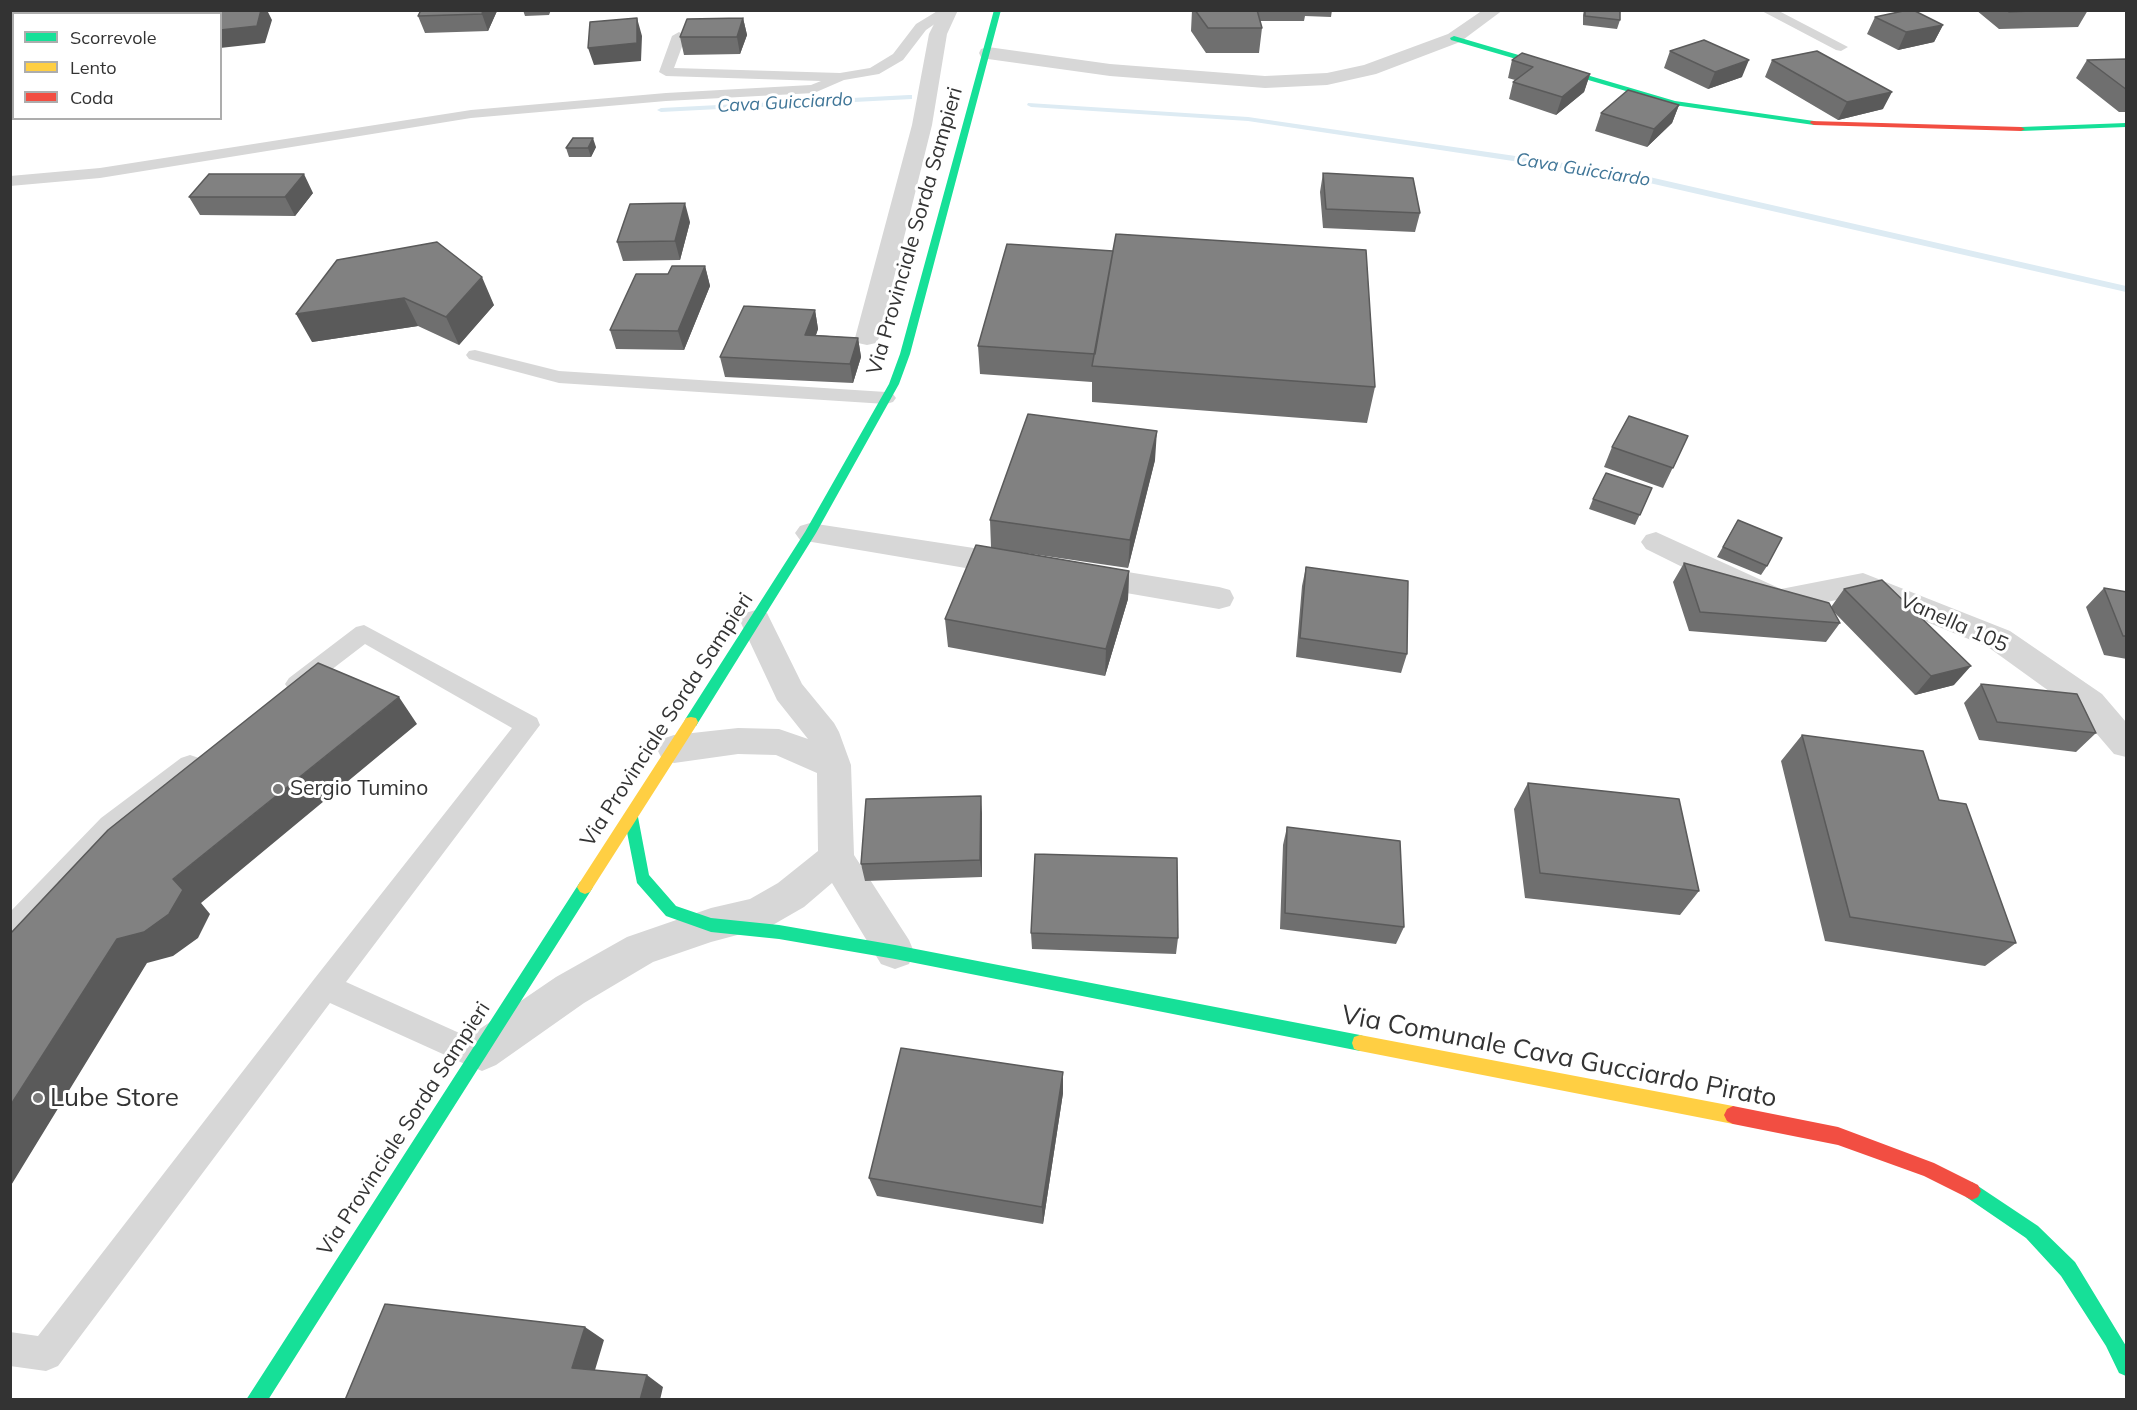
<!DOCTYPE html>
<style>
body{margin:0}
#map{position:relative;width:2137px;height:1410px;overflow:hidden;background:#fff;font-family:Mulish,sans-serif}
canvas{display:block}
.frame{position:absolute;inset:0;border:12px solid #333;pointer-events:none}
.legend{position:absolute;left:12px;top:12px;width:210px;height:108px;box-sizing:border-box;background:#fff;border:2px solid #adadad;margin:0;padding:8px 10px;list-style:none;font-size:18px;color:#333}
.legend li{display:flex;align-items:center;gap:12px;height:30px}
.legend b{width:30px;border:2px solid #adadad}
</style>
<div id="map">
<canvas width="2137" height="1410"></canvas>
<div class="frame"></div>
<ul class="legend">
<li><b style="height:8px;background:#16e098"></b>Scorrevole</li>
<li><b style="height:8px;background:#ffcf43"></b>Lento</li>
<li><b style="height:8px;background:#f24e42"></b>Coda</li>
</ul>
</div>
<script>
const ctx = document.querySelector('canvas').getContext('2d');
ctx.lineJoin = 'round';
const toPath = rows => new Path2D(rows.map(r => 'M' + r).join(''));
function fillPath(path, color) { ctx.fillStyle = color; ctx.fill(path, 'evenodd'); }
function strokePath(path, color, width, dash) { ctx.strokeStyle = color; ctx.lineWidth = width; ctx.lineCap = dash ? 'butt' : 'round'; ctx.setLineDash(dash || []); ctx.stroke(path); }
function label(font, color, halo, rows, align = 'center') {
  ctx.font = font + ' Mulish,sans-serif'; ctx.lineWidth = 6; ctx.setLineDash([]); ctx.textBaseline = 'middle'; ctx.strokeStyle = halo; ctx.fillStyle = color; for (const [text, x, y, turn = 0] of rows) {
    ctx.save(); ctx.translate(x, y); ctx.rotate((+turn || 0) * Math.PI / 180); ctx.textAlign = isNaN(turn) ? turn : align; if (halo) ctx.strokeText(text, 0, 0); ctx.fillText(text, 0, 0); ctx.restore();
  }
}
fillPath(toPath([
 [909,95,912,95,912,99,661,112,657,110,661,108,909,95],
 [1028,103,1248,117,1632,173,2126,286,2126,292,1632,179,1248,121,1031,107,1027,105,1028,103]
]), '#ddebf3');
fillPath(toPath([
 [186,10,201,10,198,14,184,14,186,10],
 [939,10,955,10,926,30,903,60,879,74,844,80,814,93,666,101,471,118,100,178,10,186,10,176,100,168,471,110,666,93,811,85,821,81,666,76,659,72,672,36,679,32,686,36,674,68,840,73,870,68,893,54,916,24,939,10],
 [1760,10,1777,10,1848,47,1841,51,1836,50,1760,10],
 [475,350,559,371,886,392,893,394,896,398,893,402,886,404,559,383,469,359,466,355,469,351,475,350],
 [364,625,537,718,540,725,346,982,486,1045,491,1055,486,1065,476,1069,330,1003,58,1366,46,1371,10,1366,10,1332,38,1336,315,978,512,728,365,644,305,690,297,693,289,690,285,684,289,678,356,627,364,625],
 [190,755,199,758,202,765,199,772,119,834,20,940,10,943,10,912,101,818,181,758,190,755]
]), '#d7d7d7');
fillPath(toPath([
 [941,10,958,10,947,34,932,125,879,338,876,343,867,345,858,343,855,338,912,125,929,34,941,10],
 [1483,10,1503,10,1460,42,1376,74,1327,85,1265,88,1110,76,988,59,981,57,979,53,981,49,988,47,1110,64,1265,76,1327,73,1364,65,1448,34,1483,10],
 [810,523,1013,554,1024,558,1028,565,1024,572,1013,576,800,540,795,533,800,526,810,523],
 [1656,532,1781,589,1863,573,2010,631,2102,694,2126,722,2126,757,2114,754,2078,712,1988,647,1861,595,1778,612,1767,609,1646,549,1641,542,1646,535,1656,532],
 [1085,565,1219,587,1230,590,1234,598,1230,606,1219,609,1074,584,1070,576,1074,568,1085,565],
 [756,610,767,613,802,684,834,723,839,732,851,765,854,855,909,940,914,952,909,964,895,969,881,964,832,883,804,907,771,926,711,942,653,962,584,1003,496,1065,482,1071,468,1065,462,1051,468,1037,556,977,627,937,711,908,750,899,778,883,818,851,817,773,776,755,738,754,674,763,662,759,657,749,662,739,674,735,738,728,779,729,808,739,777,700,740,621,745,613,756,610]
]), '#d7d7d7');
fillPath(toPath([
 [994,10,1001,10,910,354,899,384,816,533,696,726,686,726,684,722,686,718,805,532,889,384,900,354,994,10],
 [1454,36,1675,101,1814,121,1818,123,1814,125,1674,105,1451,40,1450,38,1454,36],
 [2126,123,2126,127,2021,131,2017,129,2021,127,2126,123],
 [631,811,636,813,638,817,649,875,676,906,711,918,779,925,895,945,1360,1035,1366,1037,1368,1043,1366,1049,1360,1051,895,959,779,939,711,932,666,916,637,883,624,817,626,813,631,811],
 [585,880,590,882,593,887,590,892,268,1400,246,1400,580,882,585,880],
 [1972,1182,2038,1226,2075,1262,2126,1346,2126,1376,2119,1373,2106,1346,2061,1276,2026,1238,1966,1197,1963,1191,1966,1185,1972,1182]
]), '#16e098');
fillPath(toPath([
 [691,717,696,718,698,722,696,726,590,892,585,894,580,892,577,887,580,882,686,718,691,717],
 [1360,1035,1733,1106,1739,1109,1742,1115,1739,1121,1733,1124,1360,1051,1354,1049,1352,1043,1354,1037,1360,1035]
]), '#ffcf43');
fillPath(toPath([
 [1811,121,2021,127,2025,129,2021,131,1814,125,1810,123,1811,121],
 [1733,1106,1838,1127,1934,1163,1978,1185,1981,1191,1978,1197,1972,1200,1924,1176,1838,1145,1733,1124,1727,1121,1724,1115,1727,1109,1733,1106]
]), '#f24e42');
fillPath(toPath([
 [421,10,496,10,497,11,488,31,425,33,418,16],
 [523,10,551,10,549,15,525,16],
 [1192,10,1332,10,1331,17,1305,16,1304,21,1260,21,1262,28,1259,53,1206,53,1191,31],
 [1584,10,1620,11,1620,20,1617,29,1583,25,1583,15],
 [1976,10,2088,10,2078,27,1999,29],
 [1875,17,1943,25,1934,42,1898,50,1867,34],
 [743,18,747,35,740,54,684,55,680,37],
 [1670,51,1742,77,1708,89,1664,68],
 [2127,59,2127,112,2119,112,2076,78,2087,60],
 [1512,60,1590,74,1584,92,1556,115,1509,99,1513,82,1515,80,1508,78],
 [1772,60,1883,109,1838,120,1765,77],
 [1679,105,1672,123,1647,147,1595,131,1601,113],
 [596,147,591,157,569,157,566,148],
 [1323,173,1420,213,1415,232,1323,228,1320,192],
 [313,193,295,216,200,215,189,197],
 [690,222,680,260,623,261,617,242],
 [1007,244,1375,387,1367,423,1092,402,1092,382,980,374,978,346],
 [337,260,494,305,459,345,418,326,312,342],
 [705,266,710,286,684,350,616,349,610,330,668,274],
 [815,310,818,329,816,335,858,338,861,357,853,383,725,377,720,357],
 [1688,436,1663,488,1604,467,1612,447],
 [1155,460,1128,568,1018,552,1129,571,1128,599,1105,676,948,647,945,619,991,547,990,520],
 [1652,488,1635,525,1589,509,1593,499],
 [1738,520,1767,566,1761,575,1717,557],
 [1684,563,1831,607,1844,589,1954,685,1915,695,1834,612,1840,623,1826,642,1689,631,1673,582],
 [1306,567,1407,654,1401,673,1296,657,1302,586],
 [2104,588,2127,592,2127,659,2104,655,2086,607],
 [1981,684,2096,733,2076,752,1979,740,1964,703],
 [1802,735,1939,800,2016,943,1985,966,1825,941,1781,761],
 [1528,783,1699,891,1680,915,1525,898,1514,809],
 [982,813,982,877,865,881,861,864],
 [1287,827,1404,927,1396,944,1280,929,1283,845],
 [1031,933,1178,938,1176,954,1032,949],
 [1063,1072,1063,1093,1043,1224,877,1196,869,1178]
]), '#6f6f6f');
fillPath(toPath([
 [10,10,110,10,84,14,14,14,14,21,10,22],
 [261,10,267,10,272,20,265,43,220,48,220,30],
 [483,10,496,10,497,11,488,31,482,14],
 [637,18,642,36,641,61,594,65,588,48],
 [743,18,747,35,740,54,737,37],
 [1943,25,1934,42,1898,50,1906,32],
 [10,51,14,51,14,70,10,70],
 [1749,60,1742,77,1708,89,1715,72],
 [1590,74,1584,92,1556,115,1562,97],
 [1892,92,1883,109,1838,120,1847,102],
 [1679,105,1672,123,1647,147,1654,129],
 [593,138,596,147,591,157,588,148],
 [304,174,313,193,295,216,285,197],
 [685,203,690,222,680,260,675,241],
 [705,266,710,286,684,350,678,331],
 [482,277,494,305,459,345,446,317],
 [404,298,418,326,312,342,296,314],
 [815,310,818,329,809,354,805,335],
 [858,338,861,357,853,383,850,364],
 [1157,431,1155,460,1128,568,1130,540],
 [1129,571,1128,599,1105,676,1106,649],
 [1971,666,1954,685,1915,695,1931,676],
 [399,697,417,724,201,903,210,914,198,938,173,956,147,963,10,1187,10,1106,117,939,173,879],
 [981,796,982,813,982,877,980,860],
 [1063,1072,1063,1093,1043,1224,1042,1207],
 [585,1327,604,1340,592,1380,572,1368],
 [647,1375,663,1387,660,1400,640,1400]
]), '#5a5a5a');
const building = toPath([
 [198,10,261,10,257,26,220,30,220,14,197,14,198,10],
 [421,10,483,10,482,14,418,16,421,10],
 [1195,10,1257,10,1262,28,1208,28,1195,10],
 [1585,10,1620,11,1620,20,1585,16,1585,10],
 [1908,10,1913,10,1943,25,1906,32,1875,17,1908,10],
 [2007,10,2052,10,2009,12,2007,10],
 [637,18,637,43,588,48,590,22,637,18],
 [743,18,737,37,680,37,687,19,743,18],
 [10,35,14,35,14,51,10,51,10,35],
 [1704,40,1749,60,1715,72,1670,51,1704,40],
 [1817,51,1892,92,1847,102,1772,60,1817,51],
 [1522,53,1590,74,1562,97,1513,82,1533,67,1512,60,1522,53],
 [2127,59,2127,90,2087,60,2127,59],
 [1628,90,1679,105,1654,129,1601,113,1628,90],
 [573,138,593,138,588,148,566,148,573,138],
 [1323,173,1413,178,1420,213,1326,209,1323,173],
 [209,174,304,174,285,197,189,197,209,174],
 [685,203,675,241,617,242,630,204,685,203],
 [1116,234,1366,250,1375,387,1092,366,1116,234],
 [437,242,482,277,446,317,404,298,296,314,337,260,437,242],
 [1007,244,1113,251,1095,354,978,346,1007,244],
 [672,266,705,266,678,331,610,330,636,274,668,274,672,266],
 [744,306,815,310,805,335,858,338,850,364,720,357,744,306],
 [1028,414,1157,431,1130,540,990,520,1028,414],
 [1629,416,1688,436,1673,468,1612,447,1629,416],
 [1606,473,1652,488,1640,515,1593,499,1606,473],
 [1738,520,1782,538,1767,566,1723,547,1738,520],
 [976,545,1129,571,1106,649,945,619,976,545],
 [1684,563,1829,603,1840,623,1700,612,1684,563],
 [1306,567,1408,581,1407,654,1300,638,1306,567],
 [1882,580,1971,666,1931,676,1844,589,1882,580],
 [2104,588,2127,592,2127,636,2123,636,2104,588],
 [318,663,399,697,173,879,183,890,169,914,144,932,117,939,10,1106,10,934,108,830,318,663],
 [1981,684,2077,694,2096,733,1997,722,1981,684],
 [1802,735,1923,751,1939,800,1966,804,2016,943,1850,917,1802,735],
 [1528,783,1679,799,1699,891,1540,873,1528,783],
 [981,796,980,860,861,864,866,799,981,796],
 [1287,827,1400,841,1404,927,1285,913,1287,827],
 [1035,854,1177,858,1178,938,1031,933,1035,854],
 [901,1048,1063,1072,1042,1207,869,1178,901,1048],
 [385,1304,585,1327,572,1368,647,1375,640,1400,345,1400,385,1304]
]);
fillPath(building, '#818181');
strokePath(building, '#5a5a5a', 1.5);
for (const [x, y, r, color] of [
 [278,789,6,"#7a7a7a"],
 [38,1098,6,"#7a7a7a"]
]) { const dot = new Path2D(); dot.arc(x, y, r, 0, 2 * Math.PI); ctx.fillStyle = color; ctx.fill(dot); strokePath(dot, '#fff', 2); }
label('italic 18px', '#3f7597', '#fff', [
 ["Cava Guicciardo",785,103,-3],
 ["Cava Guicciardo",1583,170,9]
]);
label('21px', '#333', '#fff', [
 ["Via Provinciale Sorda Sampieri",915,231,-74],
 ["Vanella 105",1954,623,24],
 ["Via Provinciale Sorda Sampieri",667,720,-57],
 ["Via Provinciale Sorda Sampieri",404,1129,-57]
]);
label('21px', '#333', '#fff', [
 ["Sergio Tumino",290,789]
], 'left');
label('26px', '#333', '#fff', [
 ["Via Comunale Cava Gucciardo Pirato",1559,1057,11]
]);
label('26px', '#333', '#fff', [
 ["Lube Store",50,1098]
], 'left');
</script>
